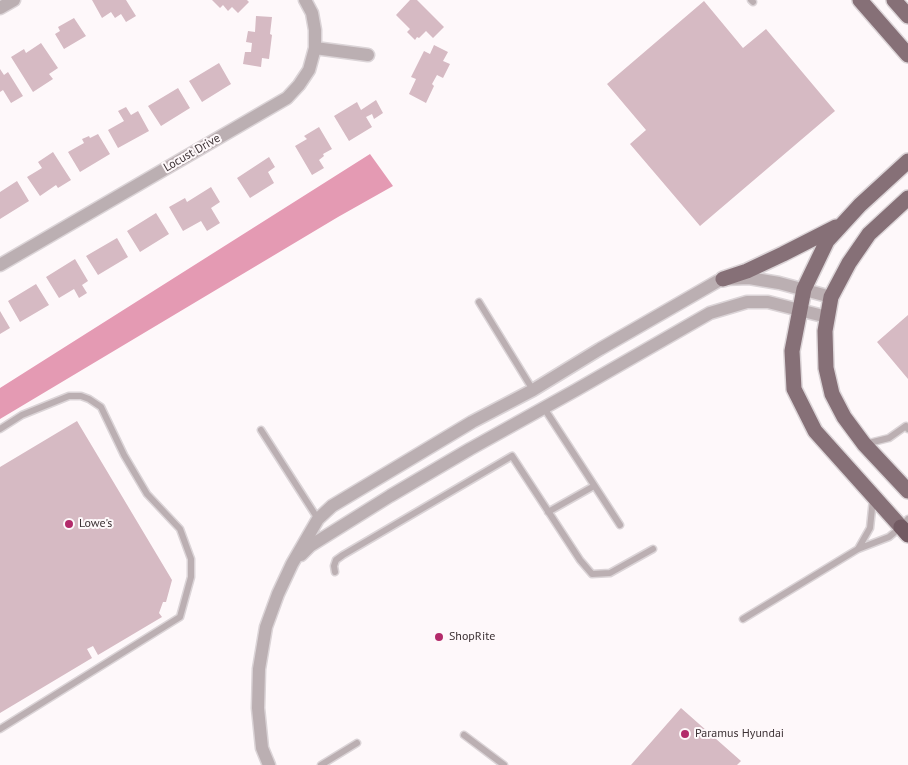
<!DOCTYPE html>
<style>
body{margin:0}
canvas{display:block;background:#fef8fa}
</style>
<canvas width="908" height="765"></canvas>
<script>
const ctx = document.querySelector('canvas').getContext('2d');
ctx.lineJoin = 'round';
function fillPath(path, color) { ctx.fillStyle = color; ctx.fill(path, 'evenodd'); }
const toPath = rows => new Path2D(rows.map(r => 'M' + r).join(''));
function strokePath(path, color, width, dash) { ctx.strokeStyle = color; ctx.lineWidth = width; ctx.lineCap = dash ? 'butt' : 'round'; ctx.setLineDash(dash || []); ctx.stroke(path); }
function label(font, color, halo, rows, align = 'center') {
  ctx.font = font + ' "PT Sans",sans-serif'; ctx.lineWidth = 4; ctx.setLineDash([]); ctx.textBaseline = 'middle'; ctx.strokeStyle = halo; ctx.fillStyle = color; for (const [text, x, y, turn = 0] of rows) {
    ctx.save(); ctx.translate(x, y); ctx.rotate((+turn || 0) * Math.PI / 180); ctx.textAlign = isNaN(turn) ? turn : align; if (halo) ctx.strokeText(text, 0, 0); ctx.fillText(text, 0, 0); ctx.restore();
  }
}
fillPath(toPath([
 [370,154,393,186,338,217,0,419,0,388]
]), '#e49ab3');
fillPath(toPath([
 [92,0,126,0,136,16,126,22,121,14,115,18,111,12,102,18],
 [212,0,247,0,249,2,238,13,232,7,228,11,223,5,220,8],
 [410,0,417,0,444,27,433,38,426,31,419,38,417,37,415,40,407,32,410,29,396,15],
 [704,1,743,48,766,29,835,111,700,226,630,144,646,130,607,84],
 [256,16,272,17,270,34,272,35,269,59,262,58,261,67,243,64,245,52,251,52,252,43,246,42,248,31,255,32],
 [74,18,86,36,64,49,55,34,60,31,58,27],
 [41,43,58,68,49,74,53,79,33,92,11,57,24,49,26,53],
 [434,45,448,52,443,61,450,64,443,78,437,75,432,84,434,86,426,103,409,94,416,79,411,77,424,51,430,54],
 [219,63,231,84,202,102,189,81],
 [0,69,4,75,8,72,23,96,11,103,3,90,0,92],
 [178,88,190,108,161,126,148,106],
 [376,100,383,113,374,119,372,114,366,117,372,127,349,141,334,116,357,102,361,110],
 [126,107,131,115,138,111,149,131,118,148,108,130,124,121,118,111],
 [319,127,332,149,323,154,324,156,319,160,324,168,312,175,295,146,307,139,304,136],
 [98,134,110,154,80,172,68,152,84,143,82,139,89,136,90,138],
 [53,152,71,180,58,188,56,185,40,196,27,177,42,168,38,162],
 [269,157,275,167,268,172,274,183,250,198,237,178],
 [17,181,29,201,0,219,0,192],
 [211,187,220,202,211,208,220,223,207,231,201,221,183,231,169,207,185,198,187,202],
 [156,213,169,234,140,252,127,231],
 [117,238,128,257,98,275,86,256],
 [75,259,88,281,82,285,87,293,79,298,74,289,59,298,46,277],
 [36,284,49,305,20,322,8,301],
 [0,311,10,328,0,334],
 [908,315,908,379,877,342],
 [77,421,172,580,166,602,163,602,159,613,162,617,98,655,93,646,87,649,92,658,0,713,0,467],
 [681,708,741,761,737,765,631,765]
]), '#d6bac3');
const lane = toPath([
 [751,0,753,2],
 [479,302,533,390],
 [544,408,620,525],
 [0,429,22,415,69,396,81,396,89,399,101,407,124,455,147,494,180,529,191,559,191,577,180,617,0,729],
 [261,430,318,519],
 [865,444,889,438,906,426,908,429],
 [548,512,594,486],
 [858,549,870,528,873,499],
 [335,572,334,566,336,560,343,555,512,456,580,560,592,574,610,573,653,549],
 [743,619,858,549,889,537,901,527,908,519],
 [464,735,504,765],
 [321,765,357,743]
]);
const street = toPath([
 [0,8,14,0],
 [315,48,368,55],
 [0,265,287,98,299,85,309,70,315,48,315,30,312,13,305,0],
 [301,555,310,546,390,496,470,449,576,390,710,313,747,302,768,302,827,317],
 [269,765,262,748,258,708,259,669,266,627,278,594,292,564,318,519,332,506,472,422,533,390,600,349,718,281,723,279,749,278,779,283,831,297]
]);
const primary = toPath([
 [860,0,908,55],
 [894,0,908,16],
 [908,198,869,234,849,263,831,297,825,331,826,368,832,394,844,417,864,444,908,491],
 [723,279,747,271,783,254,836,227],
 [901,527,815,431,794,389,792,351,804,289,827,241,860,205,908,161]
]);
const highway = toPath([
 [901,527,908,535]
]);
strokePath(lane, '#dbd4d7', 9);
strokePath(street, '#dbd4d7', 15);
strokePath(primary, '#dbd4d7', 18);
strokePath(highway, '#dbd4d7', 18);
strokePath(lane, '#bbafb2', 6);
strokePath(street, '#bbafb2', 12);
strokePath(primary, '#867077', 15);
strokePath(highway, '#725a62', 15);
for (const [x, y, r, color] of [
 [69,524,5,"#b32a6a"],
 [439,637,5,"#b32a6a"],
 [685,734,5,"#b32a6a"]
]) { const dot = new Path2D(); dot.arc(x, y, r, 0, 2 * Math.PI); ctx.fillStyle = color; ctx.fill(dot); strokePath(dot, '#fef8fa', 2); }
label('12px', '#3d3235', '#fef8fa', [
 ["Locust Drive",192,153,-30]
]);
label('12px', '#3d3235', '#fef8fa', [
 ["Lowe's",79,524],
 ["ShopRite",449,637],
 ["Paramus Hyundai",695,734]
], 'left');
</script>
